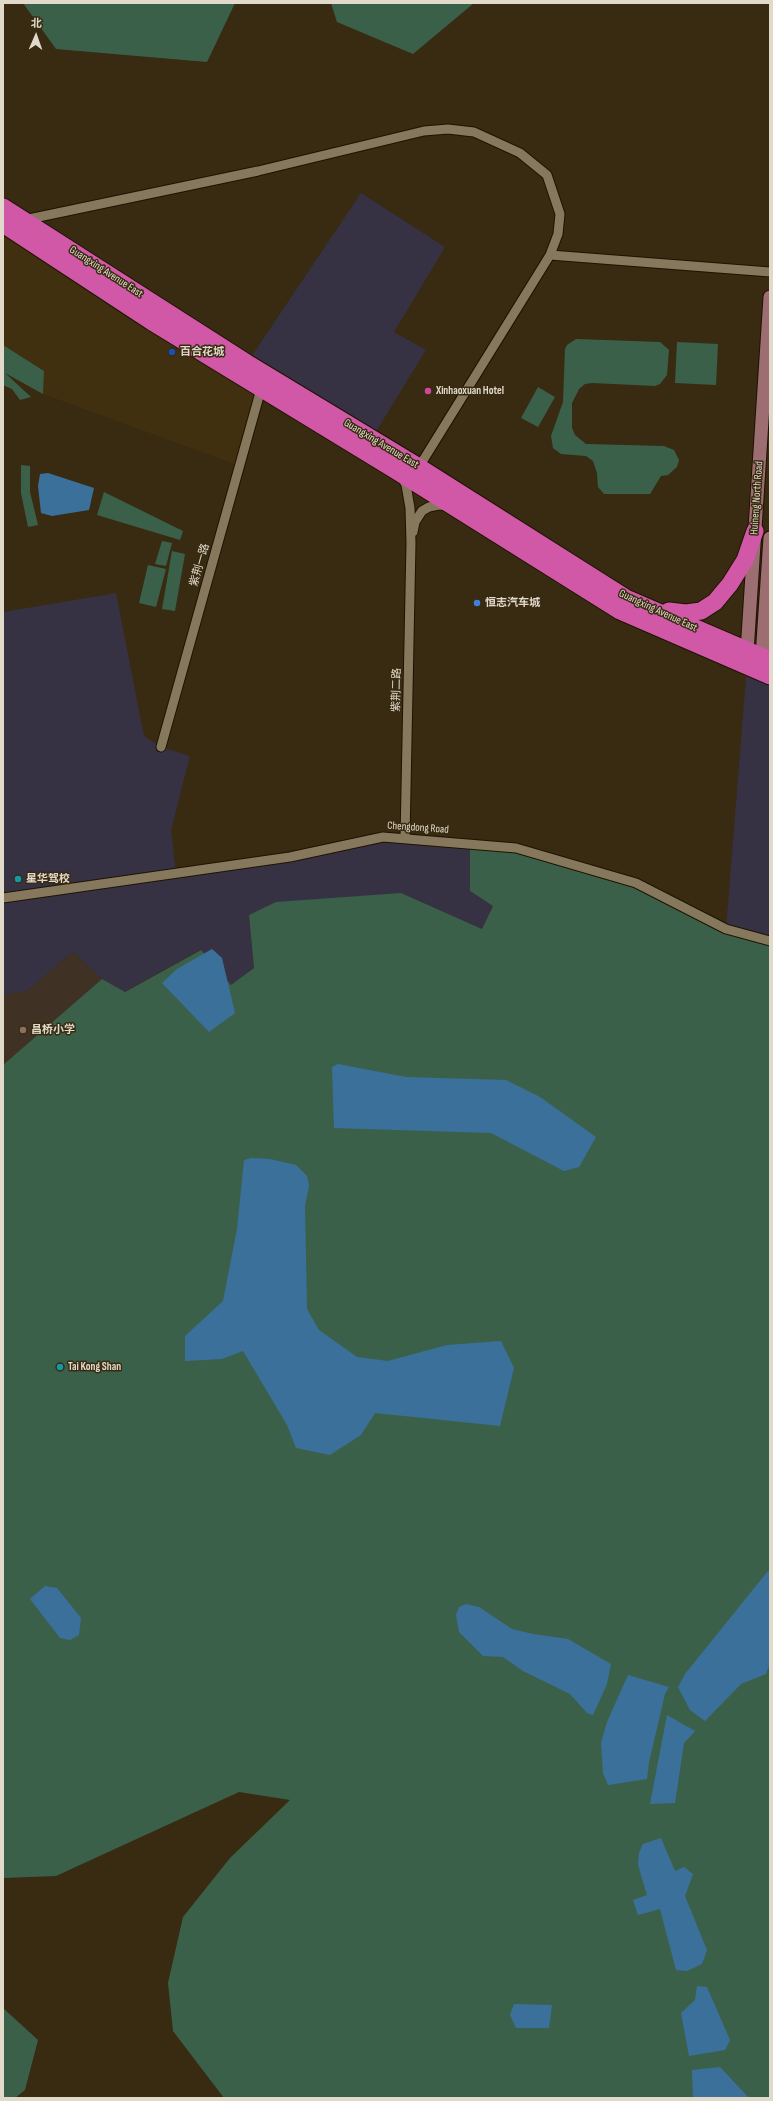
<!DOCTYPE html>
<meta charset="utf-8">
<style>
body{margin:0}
#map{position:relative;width:773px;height:2101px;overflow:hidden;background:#382b12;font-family:"Sofia Sans Condensed","Noto Sans SC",sans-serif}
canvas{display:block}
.frame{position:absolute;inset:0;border:4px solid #e1d9ca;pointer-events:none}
.north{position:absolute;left:16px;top:16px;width:40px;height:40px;-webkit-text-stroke:3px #382b12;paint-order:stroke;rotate:2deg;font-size:11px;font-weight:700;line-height:16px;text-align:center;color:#e1d9ca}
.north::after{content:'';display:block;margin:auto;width:14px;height:18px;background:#e1d9ca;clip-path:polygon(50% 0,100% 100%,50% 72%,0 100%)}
</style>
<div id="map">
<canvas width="773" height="2101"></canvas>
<div class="frame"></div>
<div class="north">北</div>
</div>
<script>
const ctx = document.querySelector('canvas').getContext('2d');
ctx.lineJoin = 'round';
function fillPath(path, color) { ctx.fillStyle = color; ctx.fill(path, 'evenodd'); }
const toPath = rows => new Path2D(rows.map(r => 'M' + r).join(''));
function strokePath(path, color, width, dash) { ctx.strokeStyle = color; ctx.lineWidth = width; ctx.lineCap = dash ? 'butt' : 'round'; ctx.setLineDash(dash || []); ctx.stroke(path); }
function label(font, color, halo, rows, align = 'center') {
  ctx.font = font + ' "Sofia Sans Condensed","Noto Sans SC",sans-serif'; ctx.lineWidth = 3; ctx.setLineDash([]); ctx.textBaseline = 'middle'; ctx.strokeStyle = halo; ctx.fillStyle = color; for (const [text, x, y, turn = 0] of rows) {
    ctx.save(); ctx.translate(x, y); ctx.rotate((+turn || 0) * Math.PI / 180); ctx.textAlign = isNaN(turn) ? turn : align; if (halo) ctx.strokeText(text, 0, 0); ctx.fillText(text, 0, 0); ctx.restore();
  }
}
fillPath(toPath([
 [3,224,261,389,240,466,43,394,44,371,3,345]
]), '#40300f');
fillPath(toPath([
 [361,193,445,247,394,332,426,350,372,438,247,363],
 [116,593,144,736,161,747,190,756,171,830,176,874,383,837,470,844,470,891,493,906,482,929,401,893,249,915,254,968,231,986,200,950,124,992,102,979,73,952,27,991,3,995,3,612],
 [747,665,770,676,770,941,726,929]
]), '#363243');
fillPath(toPath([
 [73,952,102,979,3,1065,3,995,27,991]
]), '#3f3224');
fillPath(toPath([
 [23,3,235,3,207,62,56,49],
 [331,3,474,3,413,54,337,22],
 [576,339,660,342,669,350,667,375,660,384,655,386,592,383,585,384,579,389,572,403,572,428,575,435,586,444,664,446,674,450,679,460,677,467,668,475,661,476,650,494,604,494,598,487,597,473,593,461,586,456,561,454,553,448,551,436,563,402,565,349,567,345],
 [677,342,718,344,716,385,675,383],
 [3,345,44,371,43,394,5,373,31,397,20,400,12,389,3,385],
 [538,387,555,397,538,427,521,418],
 [21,465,30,466,30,492,38,525,28,527,21,493],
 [104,492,183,531,180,540,97,515],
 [162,541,172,543,166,566,155,564],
 [172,551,185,554,175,611,162,609],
 [148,565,166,569,156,607,139,603],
 [470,844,516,848,636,883,726,929,770,941,770,2098,224,2098,173,2031,168,1983,183,1917,230,1858,290,1800,239,1792,56,1876,3,1878,3,1065,102,979,125,992,201,950,231,985,254,968,249,915,276,902,401,893,482,929,493,906,470,891],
 [3,2008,38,2040,25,2090,15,2098,3,2098]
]), '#3b604a');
fillPath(toPath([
 [48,473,94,488,89,510,52,516,41,513,38,486,40,474],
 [212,949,222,958,235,1013,209,1032,162,983,177,969],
 [338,1064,406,1077,506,1080,540,1097,596,1137,579,1167,564,1171,491,1133,334,1128,332,1067],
 [251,1158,270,1159,296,1165,307,1176,309,1186,305,1206,307,1309,319,1330,357,1357,388,1361,447,1345,501,1341,514,1368,500,1426,375,1413,361,1435,330,1455,296,1448,287,1425,243,1351,222,1359,185,1361,185,1336,223,1301,237,1229,244,1160],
 [768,1571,770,1572,770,1663,766,1674,741,1684,705,1721,690,1710,678,1687,685,1674],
 [45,1586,57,1588,81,1618,79,1635,70,1640,60,1638,30,1599],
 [466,1604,479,1607,512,1629,533,1634,568,1639,611,1664,607,1684,593,1715,587,1713,570,1694,523,1671,503,1657,483,1656,459,1632,456,1615,459,1607],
 [628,1675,669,1687,665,1694,649,1762,647,1779,608,1785,603,1773,601,1743,607,1722],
 [667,1715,695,1731,684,1743,675,1803,650,1804],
 [661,1838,675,1871,684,1867,693,1874,685,1896,707,1950,702,1964,687,1971,676,1970,660,1909,638,1915,633,1900,647,1895,638,1865,639,1853,643,1844],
 [697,1986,707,1987,730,2040,725,2050,689,2056,681,2013,695,2000],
 [514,2004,552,2005,549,2028,516,2028,510,2015],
 [720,2067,749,2098,693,2098,692,2070]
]), '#3b709b');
const street = toPath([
 [24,220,258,171,424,131,448,129,474,132,520,153,547,175,560,214,558,234,550,255,419,467],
 [550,255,770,272],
 [402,477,406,485,410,508,411,543,405,838],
 [413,532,415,522,422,511,429,507,439,505,447,506],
 [161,747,261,389],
 [3,898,290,857,383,837,516,848,636,883,726,929,770,941]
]);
const secondary = toPath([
 [747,652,770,297],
 [762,657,770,538]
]);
const highway = toPath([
 [3,207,247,363,419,467,626,598,770,660],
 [3,224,152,322,398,472,620,611,770,676],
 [669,611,686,613,701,611,715,602,730,584,745,560,755,531]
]);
strokePath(street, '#1f1300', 11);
strokePath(secondary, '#1f1300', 15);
strokePath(highway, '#1f1300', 19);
strokePath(street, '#86785c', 9);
strokePath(secondary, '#9c6e72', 13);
strokePath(highway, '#d157a7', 17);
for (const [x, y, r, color] of [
 [172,352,4,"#1a4fb4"],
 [428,391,4,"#d1479c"],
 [477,603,4,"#3f7fe0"],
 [18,879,4,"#0f9aa8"],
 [23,1030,4,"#8d6e63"],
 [60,1367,4,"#0f9aa8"]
]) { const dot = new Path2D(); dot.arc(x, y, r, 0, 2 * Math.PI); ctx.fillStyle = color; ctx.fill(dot); strokePath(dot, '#382b12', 1.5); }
label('11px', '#e1d9ca', '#382b12', [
 ["Guangxing Avenue East",106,272,33],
 ["Guangxing Avenue East",381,444,31],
 ["Huineng North Road",757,498,-86],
 ["紫荆一路",200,565,-74],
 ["Guangxing Avenue East",658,611,25],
 ["紫荆二路",397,690,-89],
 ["Chengdong Road",418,828,4]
]);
label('bold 11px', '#e1d9ca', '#382b12', [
 ["百合花城",180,352],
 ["Xinhaoxuan Hotel",436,391],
 ["恒志汽车城",485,603],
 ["星华驾校",26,879],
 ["昌桥小学",31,1030],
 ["Tai Kong Shan",68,1367]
], 'left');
</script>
